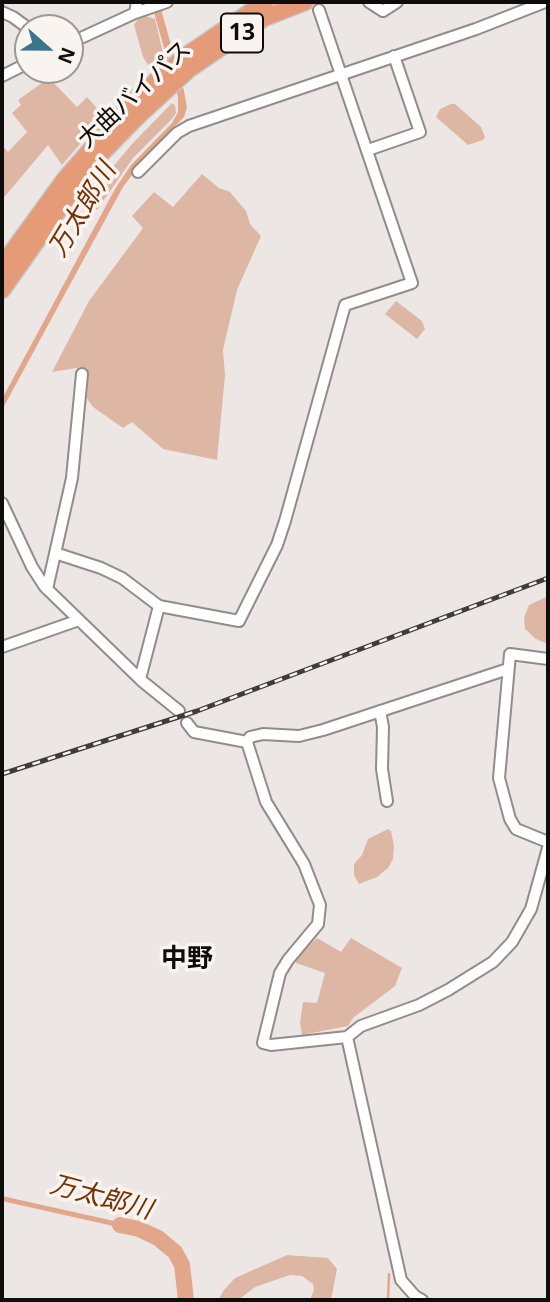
<!DOCTYPE html>
<meta charset="utf-8">
<style>
body{margin:0}
#map{position:relative;width:550px;height:1302px;overflow:hidden;background:#ece7e4;font-family:"Noto Sans",sans-serif}
canvas{display:block}
.frame{position:absolute;inset:0;border:4px solid #0f0d0c;pointer-events:none}
.north{position:absolute;left:14px;top:14px;width:70px;height:70px;box-sizing:border-box;background:#faf4f1;border:2px solid #9c9895;border-radius:50%;rotate:111deg;font-size:19px;font-weight:700;line-height:28px;text-align:center;color:#0f0d0c}
.north::after{content:'';display:block;margin:auto;width:24px;height:32px;background:#39758c;clip-path:polygon(50% 0,100% 100%,50% 72%,0 100%)}
</style>
<div id="map">
<canvas width="550" height="1302"></canvas>
<div class="frame"></div>
<div class="north">N</div>
</div>
<script>
const ctx = document.querySelector('canvas').getContext('2d');
ctx.lineJoin = 'round';
function fillPath(path, color) { ctx.fillStyle = color; ctx.fill(path, 'evenodd'); }
const toPath = rows => new Path2D(rows.map(r => 'M' + r).join(''));
function strokePath(path, color, width, dash) { ctx.strokeStyle = color; ctx.lineWidth = width; ctx.lineCap = dash ? 'butt' : 'round'; ctx.setLineDash(dash || []); ctx.stroke(path); }
function label(font, color, halo, rows, align = 'center') {
  ctx.font = font + ' "Noto Sans","Noto Sans JP",sans-serif'; ctx.lineWidth = 7; ctx.setLineDash([]); ctx.textBaseline = 'middle'; ctx.strokeStyle = halo; ctx.fillStyle = color; for (const [text, x, y, turn = 0] of rows) {
    ctx.save(); ctx.translate(x, y); ctx.rotate((+turn || 0) * Math.PI / 180); ctx.textAlign = isNaN(turn) ? turn : align; if (halo) ctx.strokeText(text, 0, 0); ctx.fillText(text, 0, 0); ctx.restore();
  }
}
fillPath(toPath([
 [146,16,155,19,164,57,160,63,152,67,148,65,143,57,134,25,138,19],
 [49,78,77,107,87,97,104,116,62,165,48,145,2,200,2,145,8,152,27,132,12,113,21,105,18,100],
 [172,103,175,105,176,113,171,120,133,158,97,210,86,199,132,144],
 [451,104,455,104,481,127,485,137,483,140,468,145,436,117,440,109],
 [202,174,219,188,230,192,246,211,250,224,261,236,237,290,223,350,225,375,217,460,163,449,132,422,123,428,93,407,86,397,85,373,76,368,52,372,89,301,143,228,132,216,154,192,173,207],
 [396,301,422,321,425,329,417,339,385,314],
 [546,597,548,598,548,643,545,643,536,639,525,629,524,618,529,605],
 [388,829,391,831,394,846,393,859,388,868,377,877,359,884,354,875,354,864,362,855,368,839],
 [317,938,341,952,351,938,402,968,395,986,353,1018,348,1026,302,1035,300,1023,303,1002,317,1003,325,973,296,963,296,957],
 [287,1255,328,1258,337,1269,331,1300,310,1300,314,1290,313,1284,302,1276,290,1275,255,1287,238,1300,218,1300,224,1290,235,1278]
]), '#deb7a4');
fillPath(toPath([
 [151,2,159,2,184,91,187,108,184,117,144,159,123,187,2,410,2,399,115,189,131,165,172,123,178,112,178,97],
 [2,1196,141,1227,140,1232,2,1201]
]), '#e2a78b');
strokePath(toPath([
 [388,1300,389,1274]
]), '#e2a78b', 2.5);
strokePath(toPath([
 [120,1225,139,1229,158,1238,175,1252,182,1265,186,1300]
]), '#e2a78b', 16);
const minor = toPath([
 [369,2,383,11,397,2],
 [2,12,13,17,28,28],
 [135,13,167,2],
 [70,43,135,13,137,2],
 [2,76,28,63],
 [368,150,420,132,394,56],
 [138,172,177,133,189,126,476,29,545,2],
 [2,503,32,567,45,587,142,681,179,711],
 [55,553,101,568,122,578,159,606,140,679],
 [47,589,72,478,82,374],
 [159,606,239,621,277,545,285,521,345,305,412,283,319,10],
 [2,647,79,620],
 [548,659,510,654,499,778,510,819,516,829,548,842],
 [380,711,383,727,382,769,387,801],
 [187,723,194,732,247,742,250,737,263,734,299,736,323,730,508,669],
 [247,742,266,802,304,864,320,905,318,924,288,960,280,973,263,1043,271,1045,347,1037,361,1026,419,1005,448,990,493,962,512,942,531,909,548,848],
 [347,1037,401,1280,415,1296,422,1300]
]);
const highway = toPath([
 [2,266,65,179,135,99,184,57,265,2],
 [2,290,91,164,138,116,188,70,264,18,305,2]
]);
strokePath(minor, '#928c8a', 14);
strokePath(highway, '#c5c5c5', 19);
strokePath(minor, '#fff', 10);
strokePath(highway, '#e59b78', 16);
const rail = toPath([
 [2,774,197,711,548,578]
]);
strokePath(rail, '#3f3c3b', 5);
strokePath(rail, '#faf4f1', 2.5, [8]);
for (const [x, y, w] of [
 [242,33,42]
]) { const box = new Path2D(); box.roundRect(x - w / 2, y - 19.5, w, 39, 5); ctx.fillStyle = '#faf4f1'; ctx.fill(box); strokePath(box, '#0f0d0c', 2); }
label('bold 23px', '#0f0d0c', null, [
 ["13",242,33]
]);
label('24px', '#0f0d0c', '#faf4f1', [
 ["大曲バイパス",135,95,-43]
]);
label('italic 26px', '#763102', '#faf4f1', [
 ["万太郎川",83,210,-59],
 ["万太郎川",101,1198,15]
]);
label('bold 26px', '#0f0d0c', '#faf4f1', [
 ["中野",187,960]
]);
</script>
